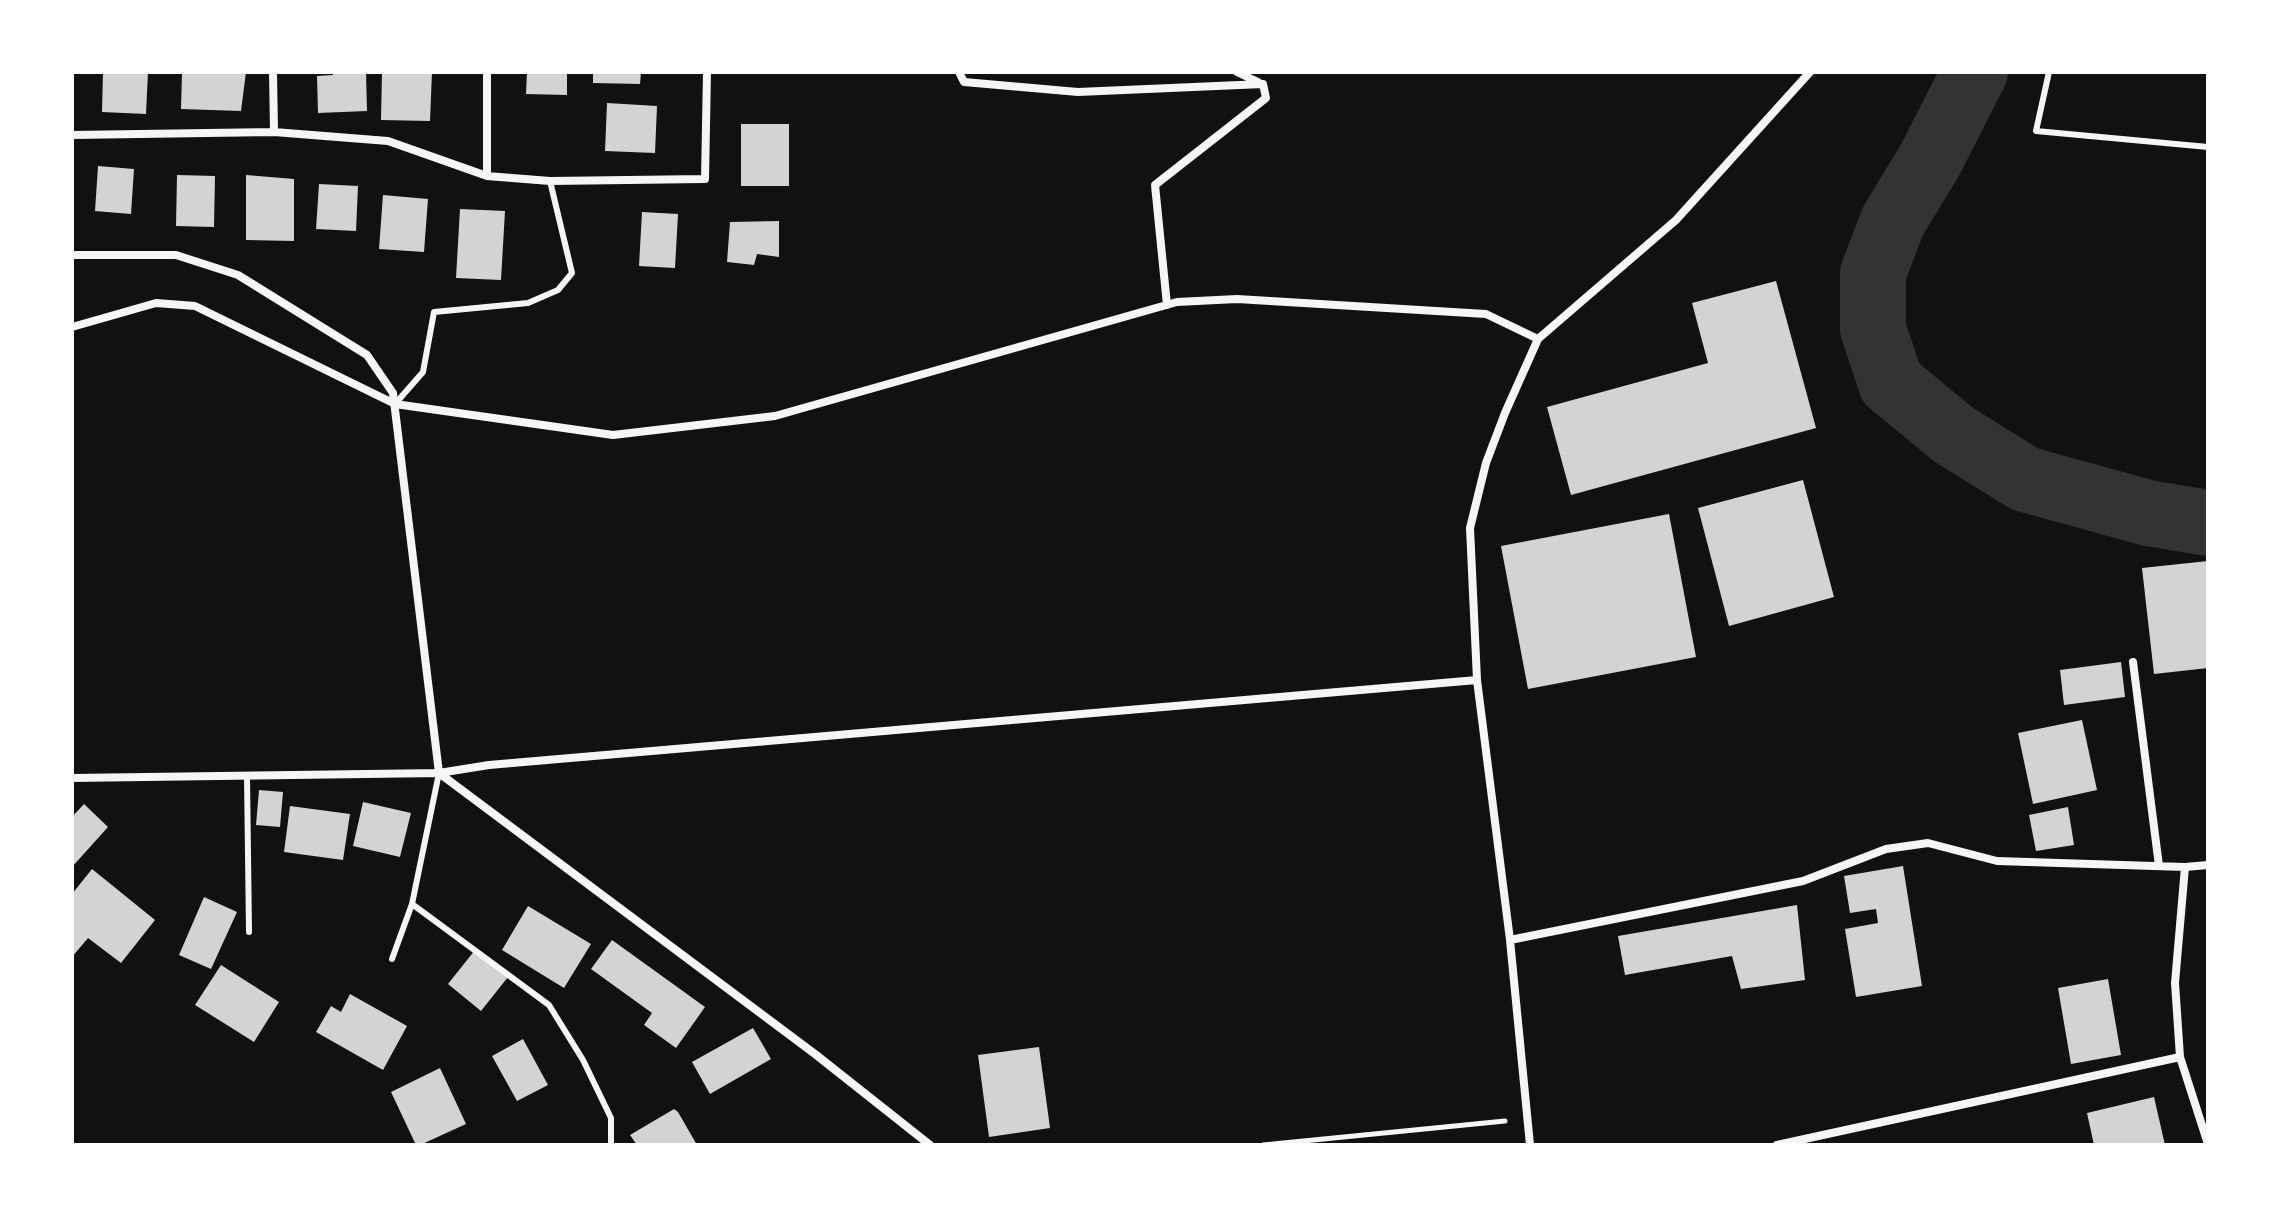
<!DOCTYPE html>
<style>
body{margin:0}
#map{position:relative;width:2280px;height:1217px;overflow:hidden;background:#111;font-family:Jost,sans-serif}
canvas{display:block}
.frame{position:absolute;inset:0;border:74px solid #fff;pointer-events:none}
</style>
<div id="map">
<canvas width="2280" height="1217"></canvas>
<div class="frame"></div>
</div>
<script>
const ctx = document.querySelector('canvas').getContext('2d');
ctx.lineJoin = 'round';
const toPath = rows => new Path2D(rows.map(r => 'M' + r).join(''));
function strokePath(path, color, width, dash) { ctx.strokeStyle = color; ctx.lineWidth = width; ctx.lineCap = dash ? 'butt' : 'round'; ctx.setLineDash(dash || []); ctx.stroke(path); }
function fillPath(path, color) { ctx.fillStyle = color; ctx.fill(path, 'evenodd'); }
strokePath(toPath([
 [1975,72,1930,160,1893,221,1873,273,1873,329,1891,383,1954,435,2025,479,2148,513,2208,523]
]), '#333', 66);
fillPath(toPath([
 [103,72,148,72,146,114,102,112],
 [182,72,246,72,241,111,181,109],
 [333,72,366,72,367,111,318,113,317,76,333,75],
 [382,72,432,72,430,121,381,120],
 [527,72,567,72,567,95,526,94],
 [593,72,641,72,640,84,593,83],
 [607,103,657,106,655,153,605,151],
 [741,124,789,124,789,186,741,186],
 [98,166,134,169,131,214,95,211],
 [177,175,215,176,214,227,176,226],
 [246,175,294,179,294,241,246,240],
 [319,184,358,186,356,231,316,229],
 [383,195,428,199,424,252,379,249],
 [460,209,505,211,501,280,456,278],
 [642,212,678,214,675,268,639,266],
 [779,221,779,257,757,254,754,265,727,262,730,222],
 [1776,281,1816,428,1571,495,1547,407,1708,363,1692,303],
 [1803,480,1834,597,1729,626,1698,508],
 [1669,514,1696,657,1528,689,1501,546],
 [2208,561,2208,668,2154,674,2142,568],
 [2121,662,2125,697,2064,705,2060,670],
 [2082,720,2097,790,2033,804,2018,733],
 [259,790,283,792,280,827,256,825],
 [363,802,411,813,400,857,353,846],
 [84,804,108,827,72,867,72,817],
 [290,806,350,814,343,860,284,852],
 [2068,807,2074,845,2036,851,2029,815],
 [1903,866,1922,986,1856,997,1845,929,1878,923,1876,909,1850,913,1844,876],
 [92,869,155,920,121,963,88,938,72,957,72,894],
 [204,897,237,912,211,969,179,955],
 [1797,905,1805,980,1741,989,1732,956,1625,975,1618,936],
 [528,906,591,944,564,988,502,950],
 [612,940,705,1007,676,1048,644,1025,652,1013,591,969],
 [475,950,508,977,481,1011,448,984],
 [221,965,279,1002,254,1042,195,1005],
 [2108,979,2121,1055,2071,1064,2058,988],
 [350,994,407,1026,383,1070,316,1032,331,1006,341,1012],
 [753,1028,771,1059,710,1094,692,1062],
 [523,1039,548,1085,517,1101,492,1056],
 [1039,1047,1050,1128,989,1137,978,1055],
 [440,1068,466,1124,420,1145,416,1145,391,1092],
 [2154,1097,2165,1145,2094,1145,2087,1113],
 [674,1109,678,1112,697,1145,637,1145,630,1135]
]), '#d3d3d3');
strokePath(toPath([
 [1263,1145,1505,1121]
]), '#f5f5f5', 5);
strokePath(toPath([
 [2049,72,2036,131,2208,147],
 [395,404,423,372,434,312,528,303,558,290,572,273,550,181],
 [247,776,249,932],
 [412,904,549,1005,583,1060,611,1118,611,1145],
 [392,959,412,904,439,773]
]), '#f5f5f5', 6);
strokePath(toPath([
 [273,72,274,132],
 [487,72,487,176],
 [959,72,964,82,1078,92,1263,84,1266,98,1155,185,1167,305],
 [1237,72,1258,82],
 [72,135,274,132,388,141,487,176,550,181,705,179,707,72],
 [72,255,176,255,238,275,367,355,393,393,439,773,815,1054,930,1145],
 [72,327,156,303,195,306,395,404,613,435,775,416,1177,302,1237,299,1486,314,1538,339],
 [2133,662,2159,866],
 [72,778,439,773,489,765,1477,680],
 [2185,867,2208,865],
 [1510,940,1803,881,1886,849,1928,843,1997,861,2185,867,2175,983,2180,1057,2208,1144],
 [1530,1145,1510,940,1477,680,1470,528,1486,463,1505,413,1538,339,1676,220,1810,72],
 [1777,1145,2180,1057]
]), '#f5f5f5', 8);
</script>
